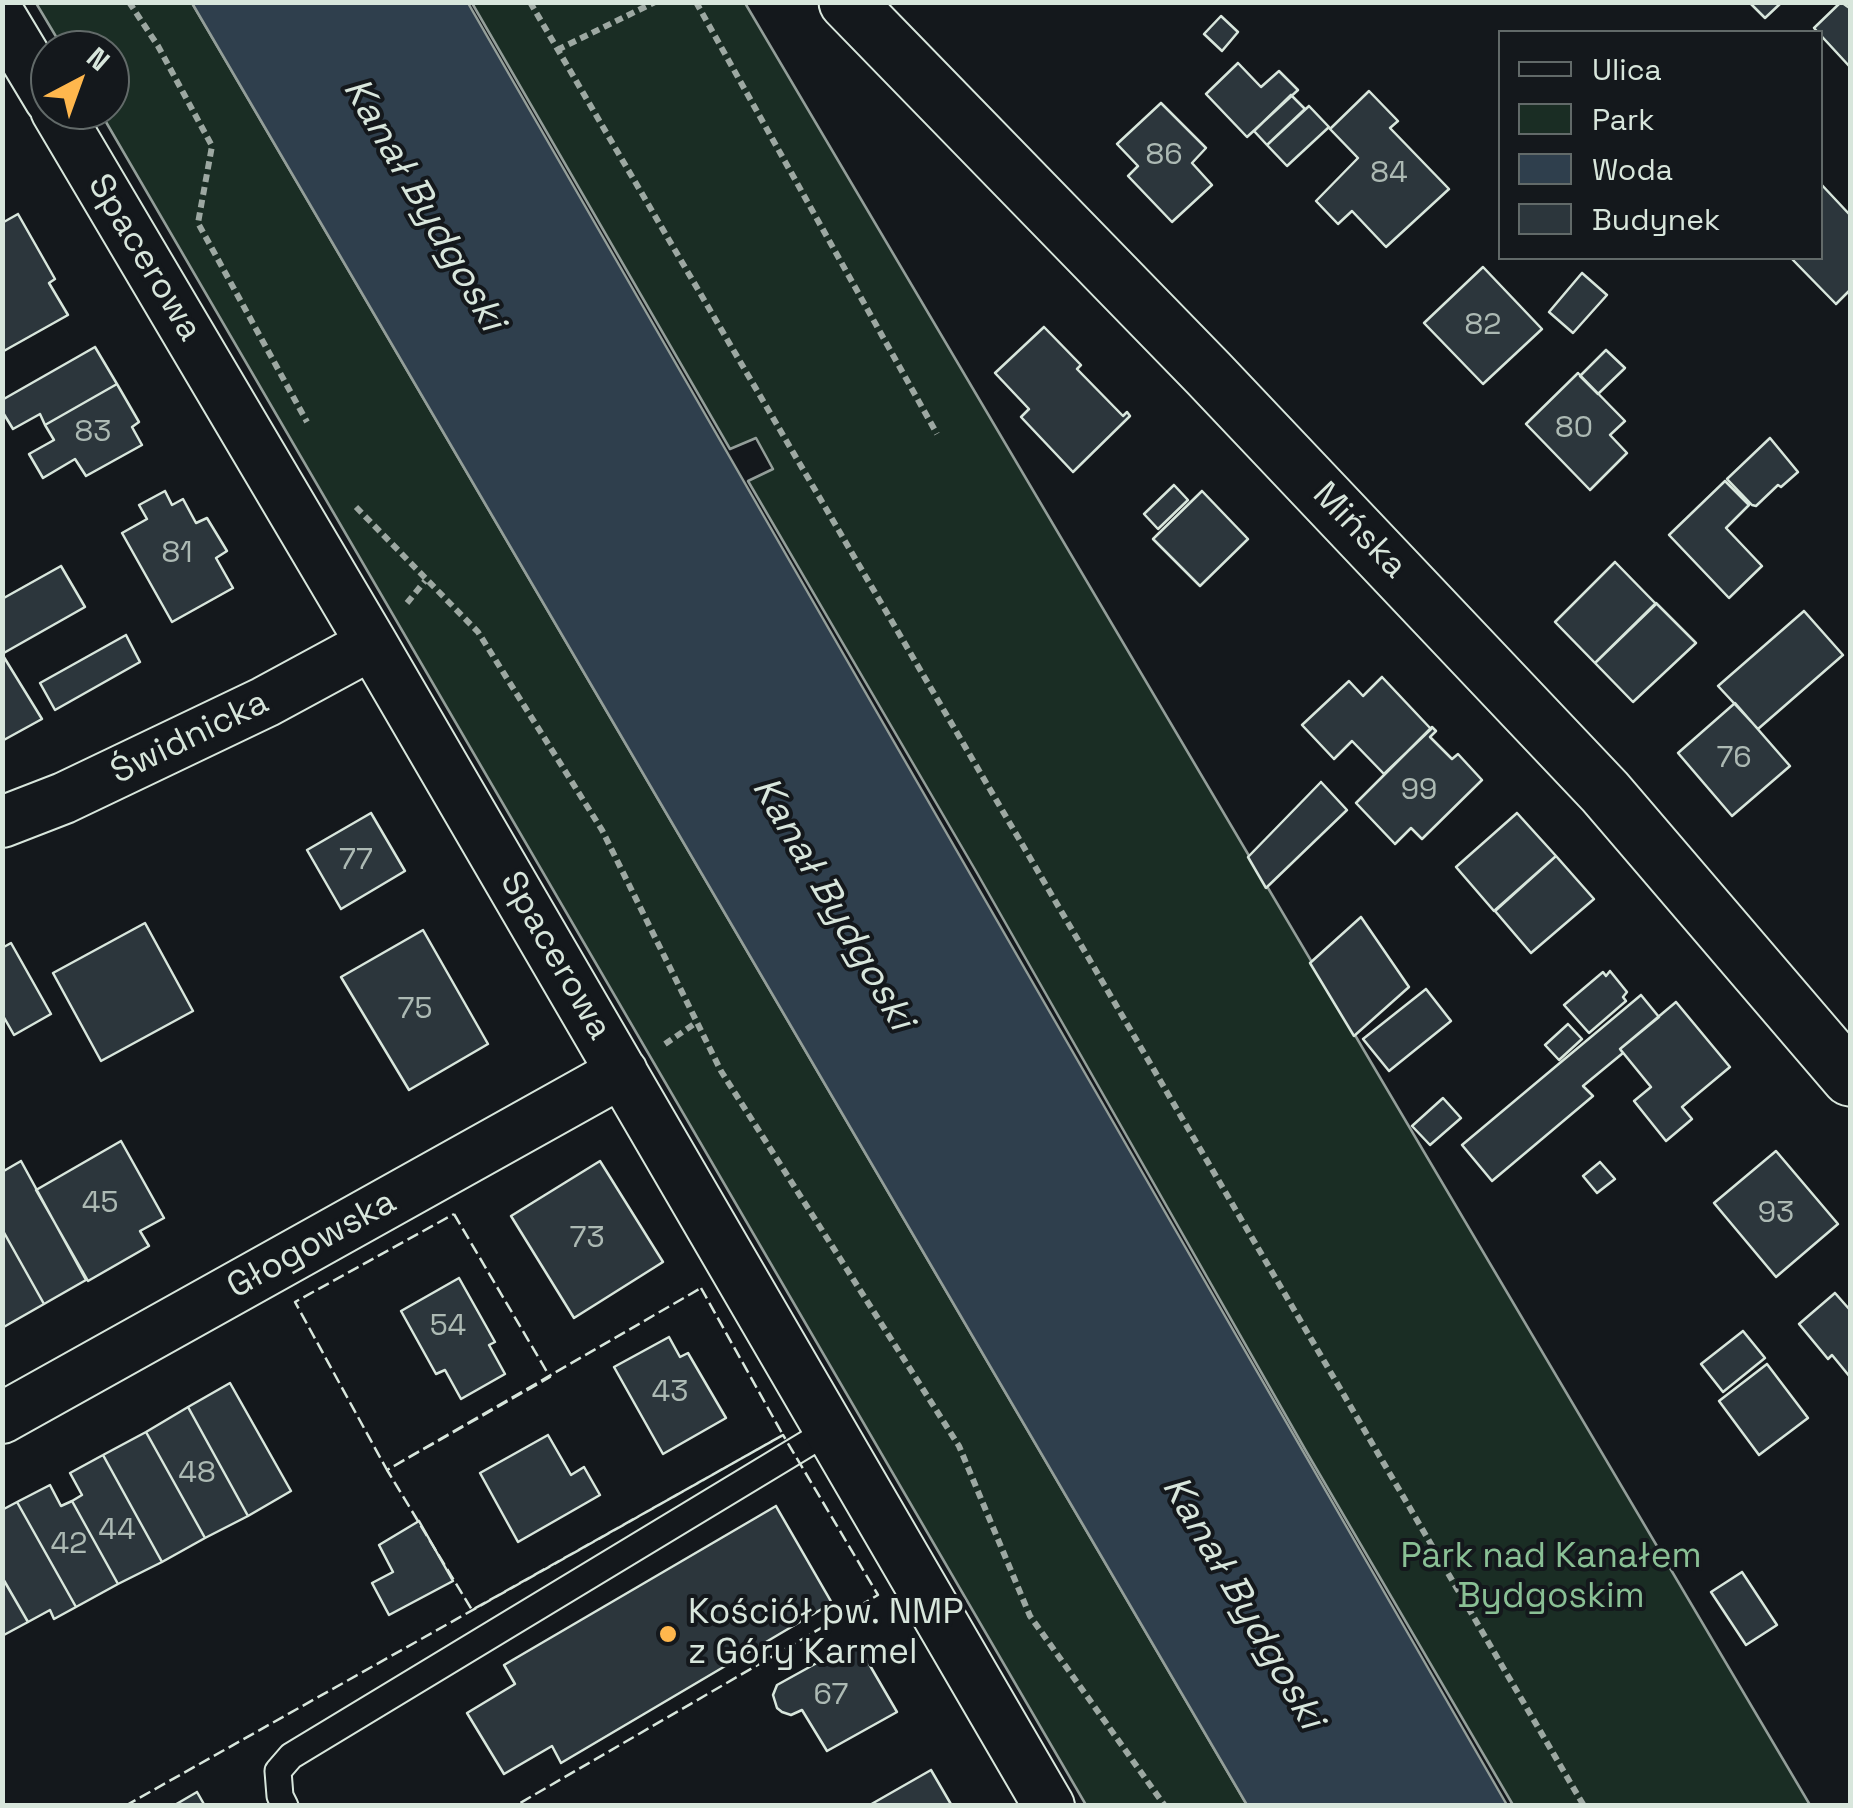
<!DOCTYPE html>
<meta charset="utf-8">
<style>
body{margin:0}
#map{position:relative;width:1853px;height:1808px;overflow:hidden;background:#14181c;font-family:"Space Grotesk",sans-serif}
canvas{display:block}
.frame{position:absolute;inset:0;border:5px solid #d8e6dc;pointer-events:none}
.legend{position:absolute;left:1498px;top:30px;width:325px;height:230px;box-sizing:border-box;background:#14181c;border:2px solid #626a69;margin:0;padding:12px 18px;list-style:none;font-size:30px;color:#d8e6dc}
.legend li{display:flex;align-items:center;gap:20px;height:50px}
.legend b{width:50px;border:2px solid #626a69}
.north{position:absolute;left:30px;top:30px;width:100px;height:100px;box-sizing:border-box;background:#14181c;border:2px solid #626a69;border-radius:50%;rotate:41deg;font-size:28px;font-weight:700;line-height:40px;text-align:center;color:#d8e6dc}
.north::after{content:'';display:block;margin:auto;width:35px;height:45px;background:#ffb74d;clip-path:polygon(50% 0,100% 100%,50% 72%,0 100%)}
</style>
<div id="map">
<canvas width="1853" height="1808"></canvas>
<div class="frame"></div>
<ul class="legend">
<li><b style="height:12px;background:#14181c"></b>Ulica</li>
<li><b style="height:28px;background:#1a2d24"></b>Park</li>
<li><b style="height:28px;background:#2f3f4d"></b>Woda</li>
<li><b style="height:28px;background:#2c363c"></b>Budynek</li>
</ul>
<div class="north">N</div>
</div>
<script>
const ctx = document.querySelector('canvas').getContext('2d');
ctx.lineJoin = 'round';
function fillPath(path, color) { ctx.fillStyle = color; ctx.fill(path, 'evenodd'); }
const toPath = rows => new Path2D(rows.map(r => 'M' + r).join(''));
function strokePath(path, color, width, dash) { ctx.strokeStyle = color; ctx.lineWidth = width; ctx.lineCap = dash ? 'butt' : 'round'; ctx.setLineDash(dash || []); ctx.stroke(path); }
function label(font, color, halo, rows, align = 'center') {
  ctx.font = font + ' "Space Grotesk",sans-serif'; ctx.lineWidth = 8; ctx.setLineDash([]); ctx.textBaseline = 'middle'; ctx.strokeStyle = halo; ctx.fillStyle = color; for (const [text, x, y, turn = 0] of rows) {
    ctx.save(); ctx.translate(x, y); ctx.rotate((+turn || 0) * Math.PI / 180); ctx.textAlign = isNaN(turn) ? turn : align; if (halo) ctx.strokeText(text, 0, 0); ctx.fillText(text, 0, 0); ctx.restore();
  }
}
const green = toPath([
 [36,3,192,3,1247,1805,1086,1805,99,110,110,110,110,50,64,50,36,3],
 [472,3,745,3,1810,1805,1513,1805,1306,1451,977,873,748,481,773,469,756,438,730,449,472,3]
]);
fillPath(green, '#1a2d24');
strokePath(green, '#939e99', 2.5);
const water = toPath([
 [192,3,468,3,1507,1805,1247,1805,192,3]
]);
fillPath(water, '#2f3f4d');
strokePath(water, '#939e99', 2.5);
const building = toPath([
 [1749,2,1782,2,1765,18,1749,2],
 [1841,2,1848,7,1850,5,1850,67,1814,28,1841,2],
 [1221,16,1238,32,1222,51,1204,34,1221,16],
 [1238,63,1261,87,1279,71,1298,90,1247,137,1206,94,1238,63],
 [1369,91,1398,121,1390,128,1449,189,1386,247,1352,211,1338,224,1316,201,1358,158,1330,129,1369,91],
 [1291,95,1305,109,1267,145,1254,131,1291,95],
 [1161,103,1206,148,1192,163,1212,185,1172,222,1128,176,1138,166,1117,144,1161,103],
 [1309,106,1329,127,1287,166,1267,145,1309,106],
 [1820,183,1850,215,1850,290,1836,304,1791,258,1820,258,1820,183],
 [18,214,55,279,49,283,68,315,2,352,2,223,18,214],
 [1483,267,1542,329,1483,384,1424,323,1483,267],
 [1582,273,1607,295,1573,333,1549,312,1582,273],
 [1044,327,1081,365,1077,369,1123,416,1127,412,1130,416,1073,472,1021,417,1029,409,995,373,1044,327],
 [95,347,117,384,45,425,40,414,13,429,2,411,2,400,95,347],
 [1606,350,1625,368,1598,394,1580,376,1606,350],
 [1578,373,1625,421,1610,435,1627,453,1590,490,1526,424,1578,373],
 [117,384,139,422,132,427,142,445,86,476,75,459,43,478,29,454,54,440,45,425,117,384],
 [1770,438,1798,472,1781,487,1778,485,1756,506,1752,505,1727,479,1770,438],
 [1725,481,1749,505,1726,528,1762,566,1729,598,1669,535,1725,481],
 [1174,485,1188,500,1158,529,1144,514,1174,485],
 [165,491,172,505,183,499,196,523,207,518,227,551,216,558,233,588,172,622,122,533,147,519,139,505,165,491],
 [1202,491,1248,539,1200,586,1153,539,1202,491],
 [1615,562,1656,604,1595,663,1555,622,1615,562],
 [61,566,85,607,2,654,2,599,61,566],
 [1656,603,1696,643,1633,702,1595,663,1656,603],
 [1804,611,1843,655,1758,729,1718,686,1804,611],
 [126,635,140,662,55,710,40,683,126,635],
 [2,654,42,719,2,741,2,654],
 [1382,677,1431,729,1384,774,1352,741,1334,759,1302,725,1349,681,1363,696,1382,677],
 [1735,703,1790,766,1732,816,1678,753,1735,703],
 [1432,727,1436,731,1430,737,1452,759,1458,754,1482,780,1422,839,1411,828,1395,844,1356,803,1432,727],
 [1321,782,1347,810,1266,888,1248,857,1321,782],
 [371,813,405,871,341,909,307,850,371,813],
 [1517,813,1556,856,1494,911,1456,867,1517,813],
 [1556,856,1594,899,1531,953,1495,911,1556,856],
 [1361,917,1409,987,1354,1036,1310,963,1361,917],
 [145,923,193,1011,101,1061,53,973,145,923],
 [423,930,488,1044,409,1090,341,977,423,930],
 [11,943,51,1014,14,1035,2,1014,2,948,11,943],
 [1610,971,1627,992,1623,997,1626,1001,1589,1033,1564,1005,1603,972,1606,976,1610,971],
 [1426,989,1451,1021,1389,1071,1363,1039,1426,989],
 [1641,995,1659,1017,1620,1049,1623,1053,1583,1086,1593,1096,1492,1181,1462,1145,1641,995],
 [1676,1002,1730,1067,1682,1107,1692,1119,1666,1141,1634,1101,1651,1087,1620,1049,1676,1002],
 [1568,1024,1582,1039,1559,1060,1545,1045,1568,1024],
 [1443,1098,1461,1118,1430,1145,1412,1126,1443,1098],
 [121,1141,164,1218,140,1231,149,1246,88,1281,36,1190,121,1141],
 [1776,1151,1838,1224,1776,1277,1714,1203,1776,1151],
 [21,1161,86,1280,44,1304,2,1229,2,1172,21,1161],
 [600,1161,663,1262,574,1318,511,1216,600,1161],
 [1600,1162,1615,1179,1597,1193,1583,1176,1600,1162],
 [2,1229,44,1304,2,1328,2,1229],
 [459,1278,495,1342,489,1345,505,1374,461,1399,445,1370,436,1374,401,1311,459,1278],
 [1835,1293,1850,1310,1850,1377,1832,1355,1828,1359,1799,1324,1835,1293],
 [1743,1331,1765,1358,1723,1392,1701,1364,1743,1331],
 [669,1337,680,1357,688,1353,726,1418,663,1454,614,1367,669,1337],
 [1767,1364,1808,1418,1759,1455,1719,1401,1767,1364],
 [230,1383,291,1491,248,1516,188,1407,230,1383],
 [188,1407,248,1516,205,1538,146,1432,188,1407],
 [146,1432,205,1538,162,1562,103,1455,146,1432],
 [548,1435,571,1475,584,1467,600,1495,518,1542,480,1473,548,1435],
 [103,1455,162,1562,118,1584,72,1501,82,1495,70,1473,103,1455],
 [50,1485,61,1506,72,1501,118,1584,76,1607,17,1502,50,1485],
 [17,1502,76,1607,54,1619,50,1610,28,1622,2,1577,2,1510,17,1502],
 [776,1506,832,1603,561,1763,552,1746,504,1774,467,1713,515,1684,504,1665,776,1506],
 [419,1521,453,1581,389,1615,372,1583,393,1572,379,1545,419,1521],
 [1742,1572,1777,1625,1746,1645,1711,1592,1742,1572],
 [2,1577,28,1622,2,1636,2,1577],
 [858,1645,897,1712,827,1751,802,1710,791,1715,782,1712,777,1708,773,1695,777,1685,824,1659,826,1662,858,1645],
 [931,1770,952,1806,868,1806,931,1770],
 [197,1792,205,1806,173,1806,197,1792]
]);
fillPath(building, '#2c363c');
strokePath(building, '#d8e6dc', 2.5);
const lane = toPath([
 [285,1806,280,1796,278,1771,291,1756,830,1430]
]);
const street = toPath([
 [2,19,50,99],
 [56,110,372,644,1049,1806],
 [2,822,64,798,265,702,372,644],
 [2,1418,622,1072]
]);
const secondary = toPath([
 [847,2,1209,374,1605,792,1850,1078]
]);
strokePath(lane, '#d8e6dc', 29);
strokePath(street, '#d8e6dc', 54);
strokePath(secondary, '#d8e6dc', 59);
strokePath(toPath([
 [129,2,158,46,212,146,198,223,307,422],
 [530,2,1584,1806],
 [696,2,937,434],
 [557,50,655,2],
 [356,507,478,632,602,830,721,1071,959,1446,1030,1616,1165,1806],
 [407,603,425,581],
 [665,1044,697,1022]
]), '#9da8a2', 6, [8, 5]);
strokePath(lane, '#14181c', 25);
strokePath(street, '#14181c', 50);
strokePath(secondary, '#14181c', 55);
strokePath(toPath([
 [454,1214,550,1377,387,1470,295,1302,454,1214],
 [701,1288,783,1435,472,1610,387,1470,701,1288],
 [125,1806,783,1435,878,1595,515,1806]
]), '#d8e6dc', 2.5, [12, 5]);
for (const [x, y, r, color] of [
 [668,1634,10,"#ffb74d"]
]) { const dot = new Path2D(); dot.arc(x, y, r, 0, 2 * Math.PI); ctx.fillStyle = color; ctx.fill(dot); strokePath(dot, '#14181c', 4); }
label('30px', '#adbab4', null, [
 ["86",1164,156],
 ["84",1389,174],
 ["82",1483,326],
 ["80",1574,429],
 ["83",93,433],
 ["81",177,554],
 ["76",1734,759],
 ["99",1419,791],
 ["77",356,861],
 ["75",415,1010],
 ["45",100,1204],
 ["93",1776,1214],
 ["73",587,1239],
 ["54",448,1327],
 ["43",670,1393],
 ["48",197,1474],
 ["44",117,1531],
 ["42",69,1545],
 ["67",831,1696]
]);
label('35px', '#d8e6dc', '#14181c', [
 ["Spacerowa",144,258,59],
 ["Mińska",1359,531,46],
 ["Świdnicka",190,738,-26],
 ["Spacerowa",555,956,60],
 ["Głogowska",312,1245,-29]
]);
label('35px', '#8ac095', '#14181c', [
 ["Park nad Kanałem",1551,1558],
 ["Bydgoskim",1551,1598]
]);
label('35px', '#d8e6dc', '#14181c', [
 ["Kościół pw. NMP",688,1614],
 ["z Góry Karmel",688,1654]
], 'left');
label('italic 38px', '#d8e6dc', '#14181c', [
 ["Kanał Bydgoski",423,205,60],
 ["Kanał Bydgoski",832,904,60],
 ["Kanał Bydgoski",1242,1603,60]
]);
</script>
